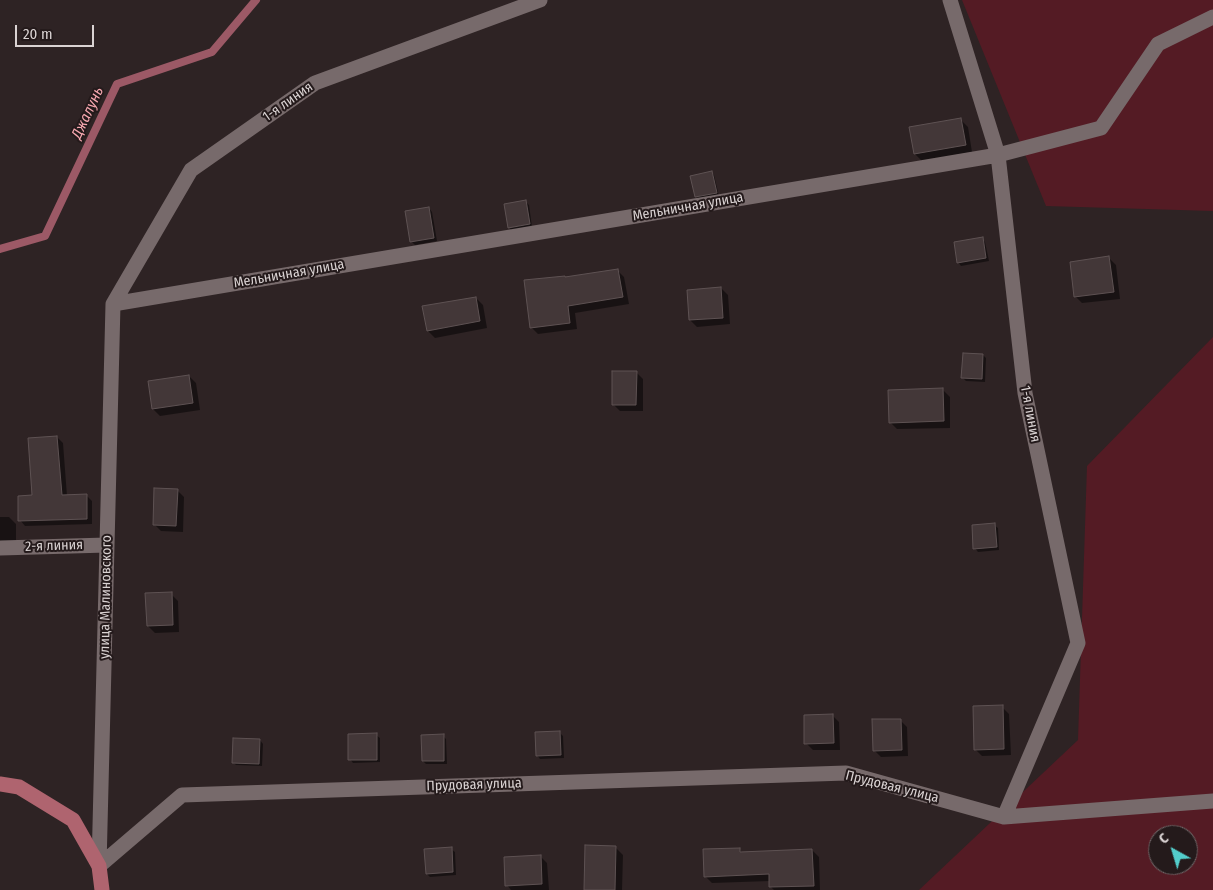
<!DOCTYPE html>
<meta charset="utf-8">
<style>
body{margin:0}
#map{position:relative;width:1213px;height:890px;overflow:hidden;background:#2e2324;font-family:"Fira Sans Condensed",sans-serif}
canvas{display:block}
.north{position:absolute;left:1148px;top:825px;width:50px;height:50px;box-sizing:border-box;background:#241a1b;border:1px solid #6d6465;border-radius:50%;rotate:321deg;font-size:14px;font-weight:700;line-height:20px;text-align:center;color:#dad3d3}
.north::after{content:'';display:block;margin:auto;width:18px;height:22px;background:#53cdcb;clip-path:polygon(50% 0,100% 100%,50% 72%,0 100%)}
.scale{position:absolute;left:15px;top:25px;width:79px;height:22px;box-sizing:border-box;border:2px solid #dad3d3;border-top:0;padding-left:6px;font-size:15px;line-height:18px;white-space:nowrap;color:#dad3d3;-webkit-text-stroke:4px #241a1b;paint-order:stroke}
</style>
<div id="map">
<canvas width="1213" height="890"></canvas>
<div class="north">С</div>
<div class="scale">20 m</div>
</div>
<script>
const ctx = document.querySelector('canvas').getContext('2d');
ctx.lineJoin = 'round';
function fillPath(path, color) { ctx.fillStyle = color; ctx.fill(path, 'evenodd'); }
const toPath = rows => new Path2D(rows.map(r => 'M' + r).join(''));
function strokePath(path, color, width, dash) { ctx.strokeStyle = color; ctx.lineWidth = width; ctx.lineCap = dash ? 'butt' : 'round'; ctx.setLineDash(dash || []); ctx.stroke(path); }
function label(font, color, halo, rows, align = 'center') {
  ctx.font = font + ' "Fira Sans Condensed",sans-serif'; ctx.lineWidth = 4; ctx.setLineDash([]); ctx.textBaseline = 'middle'; ctx.strokeStyle = halo; ctx.fillStyle = color; for (const [text, x, y, turn = 0] of rows) {
    ctx.save(); ctx.translate(x, y); ctx.rotate((+turn || 0) * Math.PI / 180); ctx.textAlign = isNaN(turn) ? turn : align; if (halo) ctx.strokeText(text, 0, 0); ctx.fillText(text, 0, 0); ctx.restore();
  }
}
fillPath(toPath([
 [962,0,1213,0,1213,211,1046,206],
 [1213,337,1213,890,919,890,1078,740,1087,466],
 [1158,835,1188,835,1188,865,1158,865]
]), '#541b24');
fillPath(toPath([
 [961,120,968,127,972,152,922,161,915,154],
 [711,172,714,175,719,196,699,199,696,196],
 [526,202,529,205,532,227,512,231,509,227],
 [429,208,432,212,437,241,415,245,411,241],
 [982,238,985,242,989,261,961,266,958,262],
 [1109,258,1116,265,1120,299,1082,303,1075,296],
 [617,270,624,277,629,304,575,313,577,329,538,334,531,327,566,278],
 [721,288,728,295,730,324,697,327,690,320,688,291],
 [476,298,483,305,487,328,435,338,428,331],
 [983,355,986,358,985,382,966,381,963,378],
 [636,372,643,379,643,411,620,411,613,404],
 [189,376,196,383,200,410,160,416,153,409],
 [943,390,950,397,950,428,897,429,890,422],
 [57,437,63,443,67,496,86,495,92,501,92,524,25,526,20,520,33,497],
 [177,490,184,497,183,532,161,531,154,524],
 [0,517,9,517,16,524,16,545,0,545],
 [994,525,998,528,999,550,978,552,975,548],
 [171,594,178,601,179,632,155,633,148,626],
 [1002,707,1009,714,1011,755,982,756,975,749],
 [832,715,839,722,840,750,813,750,806,743],
 [900,720,907,727,908,756,881,757,874,750],
 [560,733,563,736,564,758,540,759,537,755],
 [376,735,380,738,380,762,353,763,350,759],
 [443,736,446,739,447,764,426,764,423,761],
 [260,740,263,744,262,766,236,765,233,762],
 [616,848,623,855,622,890,585,890],
 [451,849,455,852,456,875,430,877,427,874],
 [740,850,743,853,812,850,819,857,820,890,774,890,771,887,770,881,712,883,705,876],
 [540,856,547,863,549,890,511,890,507,885]
]), '#0007');
strokePath(toPath([
 [0,249,45,236,117,84,212,52,256,0]
]), '#9c5966', 8);
const building = toPath([
 [961,118,966,145,914,154,909,127,961,118],
 [712,171,717,193,695,197,690,176,712,171],
 [526,200,530,224,508,228,504,204,526,200],
 [429,207,434,238,410,242,405,211,429,207],
 [983,237,986,258,957,263,954,242,983,237],
 [1109,256,1114,292,1074,297,1070,262,1109,256],
 [618,269,623,297,568,306,570,323,530,328,524,280,565,276,565,277,618,269],
 [721,287,723,318,689,320,687,290,721,287],
 [476,297,480,321,427,331,422,306,476,297],
 [963,353,983,354,982,379,961,378,963,353],
 [612,371,637,371,636,405,612,405,612,371],
 [189,375,193,403,152,409,148,381,189,375],
 [943,388,944,421,889,423,888,390,943,388],
 [57,436,62,495,87,494,87,519,18,521,18,496,32,495,28,438,57,436],
 [154,488,178,489,176,526,153,525,154,488],
 [995,523,997,547,973,549,972,525,995,523],
 [172,592,173,625,147,626,145,593,172,592],
 [1003,705,1004,749,974,750,973,706,1003,705],
 [833,714,834,743,804,744,804,715,833,714],
 [872,719,901,719,902,750,873,751,872,719],
 [560,731,561,755,536,756,535,732,560,731],
 [377,733,377,760,348,760,348,734,377,733],
 [444,734,444,761,422,761,421,735,444,734],
 [233,738,260,739,259,764,232,763,233,738],
 [585,845,616,846,615,890,584,890,585,845],
 [452,847,453,872,426,874,424,849,452,847],
 [740,848,740,852,812,849,814,886,769,887,769,874,704,877,703,849,740,848],
 [541,855,542,884,505,886,504,857,541,855]
]);
fillPath(building, '#433738');
strokePath(building, '#5e5253', 1);
strokePath(toPath([
 [950,0,998,155,1025,393,1078,643,1004,817],
 [113,304,998,155,1101,128,1158,44,1213,17],
 [0,548,107,545],
 [99,866,182,795,846,773,1004,817,1213,801],
 [99,866,113,304,191,170,315,83,540,0]
]), '#776a6b', 15);
strokePath(toPath([
 [0,784,19,787,73,820,99,866,102,890]
]), '#af646f', 15);
label('14px', '#dad3d3', '#241a1b', [
 ["1-я линия",288,102,-35],
 ["Мельничная улица",688,207,-10],
 ["Мельничная улица",289,274,-10],
 ["1-я линия",1030,414,79],
 ["2-я линия",54,546,-2],
 ["улица Малиновского",106,597,-89],
 ["Прудовая улица",474,785,-2],
 ["Прудовая улица",892,787,14]
]);
label('italic 15px', '#f7a8b0', '#241a1b', [
 ["Джалунь",88,113,-65]
]);
</script>
